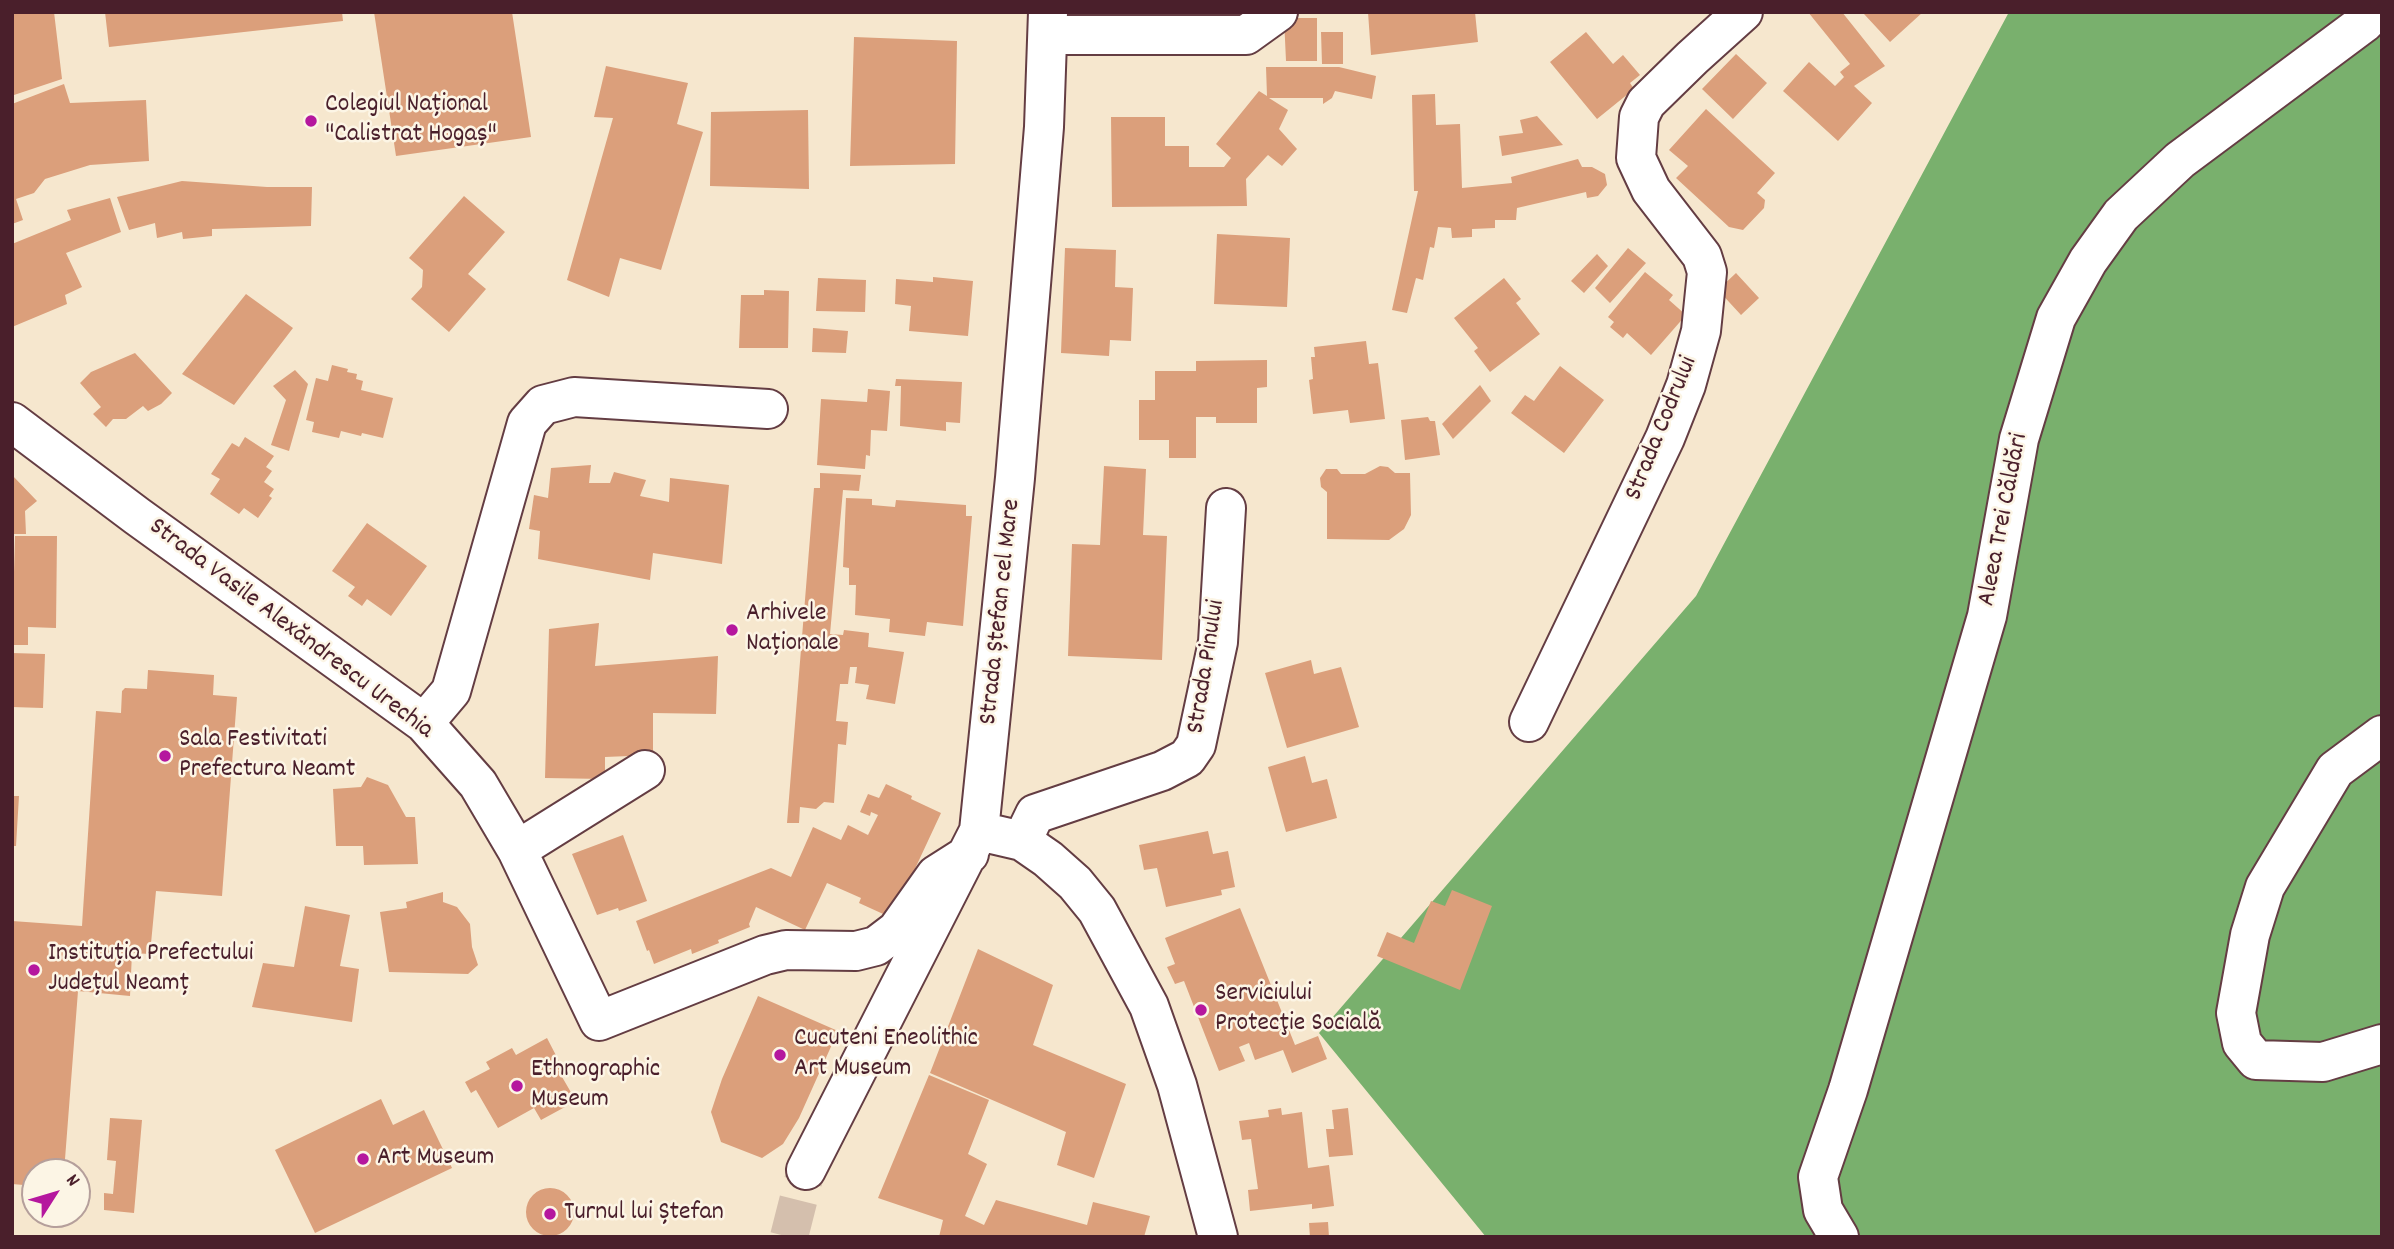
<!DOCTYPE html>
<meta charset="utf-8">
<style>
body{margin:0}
#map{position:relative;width:2394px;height:1249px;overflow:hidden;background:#f6e7ce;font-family:Dekko,sans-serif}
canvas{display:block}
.frame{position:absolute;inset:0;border:14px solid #4a1f2b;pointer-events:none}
.north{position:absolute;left:21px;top:1158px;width:70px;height:70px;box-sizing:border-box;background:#fcf5e5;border:2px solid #b59f9b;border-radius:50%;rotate:53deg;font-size:19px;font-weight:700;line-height:28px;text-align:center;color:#4a1f2b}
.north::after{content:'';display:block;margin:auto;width:24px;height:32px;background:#b5179e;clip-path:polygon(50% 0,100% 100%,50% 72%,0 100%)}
</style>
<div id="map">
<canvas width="2394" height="1249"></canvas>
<div class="frame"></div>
<div class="north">N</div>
</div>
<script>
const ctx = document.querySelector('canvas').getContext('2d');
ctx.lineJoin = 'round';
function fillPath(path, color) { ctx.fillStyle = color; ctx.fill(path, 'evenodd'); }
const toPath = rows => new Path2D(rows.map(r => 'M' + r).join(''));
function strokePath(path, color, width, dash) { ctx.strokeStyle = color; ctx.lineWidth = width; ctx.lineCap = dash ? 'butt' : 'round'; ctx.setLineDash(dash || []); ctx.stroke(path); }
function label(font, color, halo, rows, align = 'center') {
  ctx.font = font + ' Dekko,sans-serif'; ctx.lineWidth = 5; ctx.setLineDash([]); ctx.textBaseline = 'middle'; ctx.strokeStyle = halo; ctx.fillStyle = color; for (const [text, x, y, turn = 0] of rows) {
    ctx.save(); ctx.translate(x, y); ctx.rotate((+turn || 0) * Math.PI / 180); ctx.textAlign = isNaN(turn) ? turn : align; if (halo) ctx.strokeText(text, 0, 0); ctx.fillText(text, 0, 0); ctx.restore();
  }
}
fillPath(toPath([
 [2009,12,2382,12,2382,1237,1486,1237,1319,1033,1696,596]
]), '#79b06d');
fillPath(toPath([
 [12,12,54,12,62,79,14,95],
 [105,12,342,12,343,21,109,47],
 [374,12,512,12,531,137,396,156],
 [1116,12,1210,12,1211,17,1116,17],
 [1368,12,1475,12,1478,42,1371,55],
 [1808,12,1842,12,1885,66,1854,86,1872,103,1838,141,1783,91,1809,62,1835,86,1844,77,1840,72,1850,64],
 [1866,12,1923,12,1890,42,1864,14],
 [1284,18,1317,18,1317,61,1286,61],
 [1321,32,1343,32,1343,64,1322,64],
 [1586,32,1613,64,1623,55,1640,75,1630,83,1634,89,1597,119,1550,62],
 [854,37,957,41,955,164,850,166],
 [1736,54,1767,83,1733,119,1702,89],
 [606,66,688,83,677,124,703,132,661,270,620,258,609,297,567,280,613,118,594,117],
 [1266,67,1339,67,1376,76,1372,99,1335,91,1332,98,1323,104,1323,98,1269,98,1288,110,1279,129,1297,149,1282,166,1268,155,1266,157,1246,179,1247,206,1112,207,1111,117,1165,117,1165,146,1189,146,1189,167,1224,167,1231,158,1216,144,1259,91,1267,96],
 [64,84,70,103,146,100,149,161,90,165,45,179,34,193,16,199,23,220,12,224,12,104],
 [1435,94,1436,125,1460,124,1462,188,1512,183,1511,177,1578,159,1582,167,1592,167,1605,174,1607,185,1598,196,1587,198,1586,192,1517,208,1516,220,1495,220,1495,228,1472,229,1472,237,1452,238,1451,228,1438,227,1434,248,1430,247,1423,280,1416,278,1407,313,1392,310,1418,191,1414,191,1412,95],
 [1706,109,1775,173,1757,193,1765,200,1764,208,1743,230,1729,227,1676,178,1688,166,1669,150],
 [808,110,809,189,710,186,711,112],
 [1537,116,1563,145,1502,156,1499,136,1523,133,1520,120],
 [182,181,267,187,312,187,311,226,212,229,212,236,183,239,182,232,157,238,155,223,129,230,117,197],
 [464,196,505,232,468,274,486,289,449,332,411,299,422,287,423,270,409,258],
 [110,198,121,232,66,253,82,287,65,295,67,304,12,327,12,244,71,220,67,210],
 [1217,234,1290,238,1287,307,1214,304],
 [1065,248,1116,250,1115,287,1133,288,1131,341,1110,340,1109,356,1061,353],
 [1628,248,1646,263,1610,303,1595,288],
 [1597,254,1608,266,1584,293,1571,281],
 [1645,272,1673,295,1669,300,1686,315,1651,355,1627,333,1623,338,1610,327,1614,322,1608,317],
 [1736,273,1759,298,1741,315,1718,290],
 [933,277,973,281,968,336,909,331,911,306,895,304,896,279,933,282],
 [818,278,866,280,865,312,816,311],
 [1504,278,1521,299,1516,303,1540,334,1490,372,1474,351,1478,348,1454,318],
 [764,290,789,291,788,348,739,348,741,295,764,295],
 [246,294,293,328,234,405,182,374],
 [813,328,848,331,846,353,812,352],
 [1366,341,1369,364,1378,363,1385,419,1350,423,1348,410,1313,414,1309,380,1313,379,1311,357,1315,357,1314,347],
 [135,353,172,393,161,404,148,411,143,406,126,419,113,419,106,427,93,414,101,407,80,383,91,372],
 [1267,360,1267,387,1257,388,1257,423,1216,423,1216,417,1196,417,1196,458,1169,458,1169,440,1139,440,1139,400,1155,400,1155,371,1196,371,1196,361],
 [332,365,348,369,347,372,357,374,356,379,363,381,361,390,393,398,383,438,362,433,361,436,341,431,339,438,312,432,314,422,306,420,316,378,328,381],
 [1560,366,1604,400,1564,453,1511,413,1525,395,1534,401],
 [295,370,308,384,289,451,271,445,286,400,273,386],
 [896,379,962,382,960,423,946,422,946,431,900,426,901,386,895,386],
 [1480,385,1491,401,1453,439,1442,424],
 [868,389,890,391,887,431,871,430,870,456,866,455,865,469,817,465,821,399,867,402],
 [1428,417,1430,421,1435,421,1440,455,1405,460,1401,420],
 [245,437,274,456,266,467,272,471,264,482,274,489,269,496,272,498,258,518,244,508,239,514,210,494,220,479,211,474,232,443,239,447],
 [591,465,589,483,610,483,614,472,646,480,640,496,669,502,670,478,729,485,722,564,653,553,650,580,538,559,540,531,529,529,534,495,548,498,551,468],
 [1104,466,1146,469,1143,535,1167,536,1162,660,1068,656,1072,544,1100,545],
 [1380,466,1388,467,1395,473,1410,473,1411,515,1404,529,1389,540,1327,539,1327,492,1321,487,1320,478,1326,469,1337,469,1341,474,1365,474],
 [820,473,861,475,859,491,843,490,830,634,843,635,844,630,869,633,868,647,904,652,895,704,866,699,869,685,855,683,857,667,850,667,848,684,840,684,836,721,848,722,846,745,838,744,834,803,824,802,816,809,800,807,799,823,787,823,814,488,820,488],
 [12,475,37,501,25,511,26,534,12,534],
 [846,498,872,499,872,505,895,507,896,500,966,505,966,516,972,516,963,626,927,622,925,636,889,632,890,619,855,615,856,585,849,585,849,568,843,567],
 [367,523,427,566,391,616,367,599,362,606,348,596,355,587,332,571],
 [15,536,57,536,56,628,28,627,28,645,12,645],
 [599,623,595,666,718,656,716,714,653,713,653,755,605,757,605,779,545,778,549,629],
 [12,653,45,654,43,708,12,707],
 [1311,660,1314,674,1341,667,1359,727,1287,748,1265,673],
 [148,670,214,675,213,695,237,697,222,896,156,891,150,954,132,953,130,996,78,991,64,1172,35,1172,35,1186,12,1184,12,921,82,926,96,711,121,713,122,691,125,688,147,689],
 [1305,756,1312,783,1327,779,1337,818,1286,832,1268,767],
 [367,777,388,785,406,817,415,817,418,864,364,865,363,846,336,846,333,789,361,787],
 [886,784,912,796,911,799,941,813,892,918,859,903,861,898,827,883,805,930,756,907,749,924,750,927,718,940,719,943,692,954,691,949,654,964,649,950,647,951,636,921,771,868,791,877,813,827,841,840,848,825,868,835,878,815,871,812,870,816,860,812,868,794,879,798],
 [12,796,19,796,16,846,12,846],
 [1208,831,1213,854,1228,851,1235,887,1221,890,1222,895,1166,907,1157,868,1144,870,1139,845],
 [623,835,647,901,619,911,618,908,597,915,572,854],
 [1452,890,1492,906,1460,990,1377,956,1387,932,1414,943,1431,901,1445,906],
 [443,892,443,902,457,907,470,924,472,947,478,965,468,974,389,972,380,912,407,908,406,902],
 [305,906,350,915,340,966,359,969,352,1022,252,1007,263,963,294,967],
 [1240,908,1295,1045,1318,1036,1327,1059,1292,1073,1283,1050,1255,1060,1249,1043,1239,1047,1245,1061,1219,1071,1184,981,1175,984,1167,967,1175,964,1165,938],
 [978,949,1053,985,1033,1045,1126,1084,1094,1178,1057,1165,1066,1132,930,1073],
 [758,996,838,1031,799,1118,783,1144,762,1158,721,1142,711,1112,722,1079],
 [547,1038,562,1067,558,1070,576,1101,541,1120,534,1108,498,1128,476,1090,471,1093,465,1082,490,1069,486,1062,512,1048,516,1055],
 [929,1075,989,1100,968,1154,987,1164,965,1216,984,1225,996,1200,1087,1225,1093,1202,1150,1216,1144,1237,939,1237,943,1220,878,1198],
 [381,1099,393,1125,424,1110,452,1168,315,1233,275,1150],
 [1281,1108,1282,1115,1302,1112,1308,1168,1329,1165,1334,1206,1312,1209,1312,1204,1250,1211,1248,1190,1258,1189,1255,1168,1251,1139,1242,1140,1239,1121,1269,1117,1268,1110],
 [1348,1108,1353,1155,1329,1157,1326,1129,1334,1129,1332,1110],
 [110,1118,142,1120,134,1213,104,1210,104,1193,113,1194,116,1161,107,1160],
 '526 1212a24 24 0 1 1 48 0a24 24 0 1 1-48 0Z',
 [1328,1222,1329,1237,1310,1237,1309,1223]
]), '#db9f7b');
strokePath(toPath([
 [789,1237,806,1170]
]), '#d4bfad', 38, [38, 19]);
const minor = toPath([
 [1048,35,1246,35,1278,12],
 [12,422,137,516,424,723,478,784,517,850,599,1021,765,955,786,950,856,951,876,946,897,930,936,875,969,854],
 [1529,722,1665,438,1686,385,1701,331,1707,272,1702,256,1651,190,1636,158,1639,117,1646,103,1692,58,1743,12],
 [424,723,451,691,527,423,543,405,574,397,768,409],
 [2382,735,2335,770,2265,887,2250,935,2236,1013,2242,1043,2256,1060,2323,1062,2382,1044],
 [979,831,1022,841,1048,859,1075,883,1097,910,1149,1006,1177,1085,1218,1237],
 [1022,841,1035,814,1162,771,1187,758,1196,745,1218,642,1226,508],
 [517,850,645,770],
 [806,1170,979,831,1015,478,1044,127,1048,12],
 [1839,1237,1823,1210,1818,1177,1848,1090,1987,616,2019,439,2056,318,2088,261,2121,215,2180,160,2364,23,2375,12]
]);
strokePath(minor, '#643d43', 42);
strokePath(minor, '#fff', 38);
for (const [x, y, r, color] of [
 [311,121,7,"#b5179e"],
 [732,630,7,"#b5179e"],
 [165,756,7,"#b5179e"],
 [34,970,7,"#b5179e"],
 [1201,1010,7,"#b5179e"],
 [780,1055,7,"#b5179e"],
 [517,1086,7,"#b5179e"],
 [363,1159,7,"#b5179e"],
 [550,1214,7,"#b5179e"]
]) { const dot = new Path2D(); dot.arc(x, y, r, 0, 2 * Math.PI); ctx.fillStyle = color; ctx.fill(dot); strokePath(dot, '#fcf5e5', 2.5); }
label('26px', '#4a1f2b', '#fcf5e5', [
 ["Colegiul Național",325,106],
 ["\"Calistrat Hogaș\"",325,136],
 ["Arhivele",746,615],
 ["Naționale",746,645],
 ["Sala Festivitati",179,741],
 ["Prefectura Neamt",179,771],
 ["Instituția Prefectului",48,955],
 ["Județul Neamț",48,985],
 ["Serviciului",1215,995],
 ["Protecţie Socială",1215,1025],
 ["Cucuteni Eneolithic",794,1040],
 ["Art Museum",794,1070],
 ["Ethnographic",531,1071],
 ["Museum",531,1101],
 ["Art Museum",377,1159],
 ["Turnul lui Ștefan",564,1214]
], 'left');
label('26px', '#4a1f2b', '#fcf5e5', [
 ["Strada Codrului",1663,429,-68],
 ["Aleea Trei Căldări",2005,520,-79],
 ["Strada Ștefan cel Mare",1002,612,-84],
 ["Strada Vasile Alexăndrescu Urechia",290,630,37],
 ["Strada Pinului",1208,667,-81]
]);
</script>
